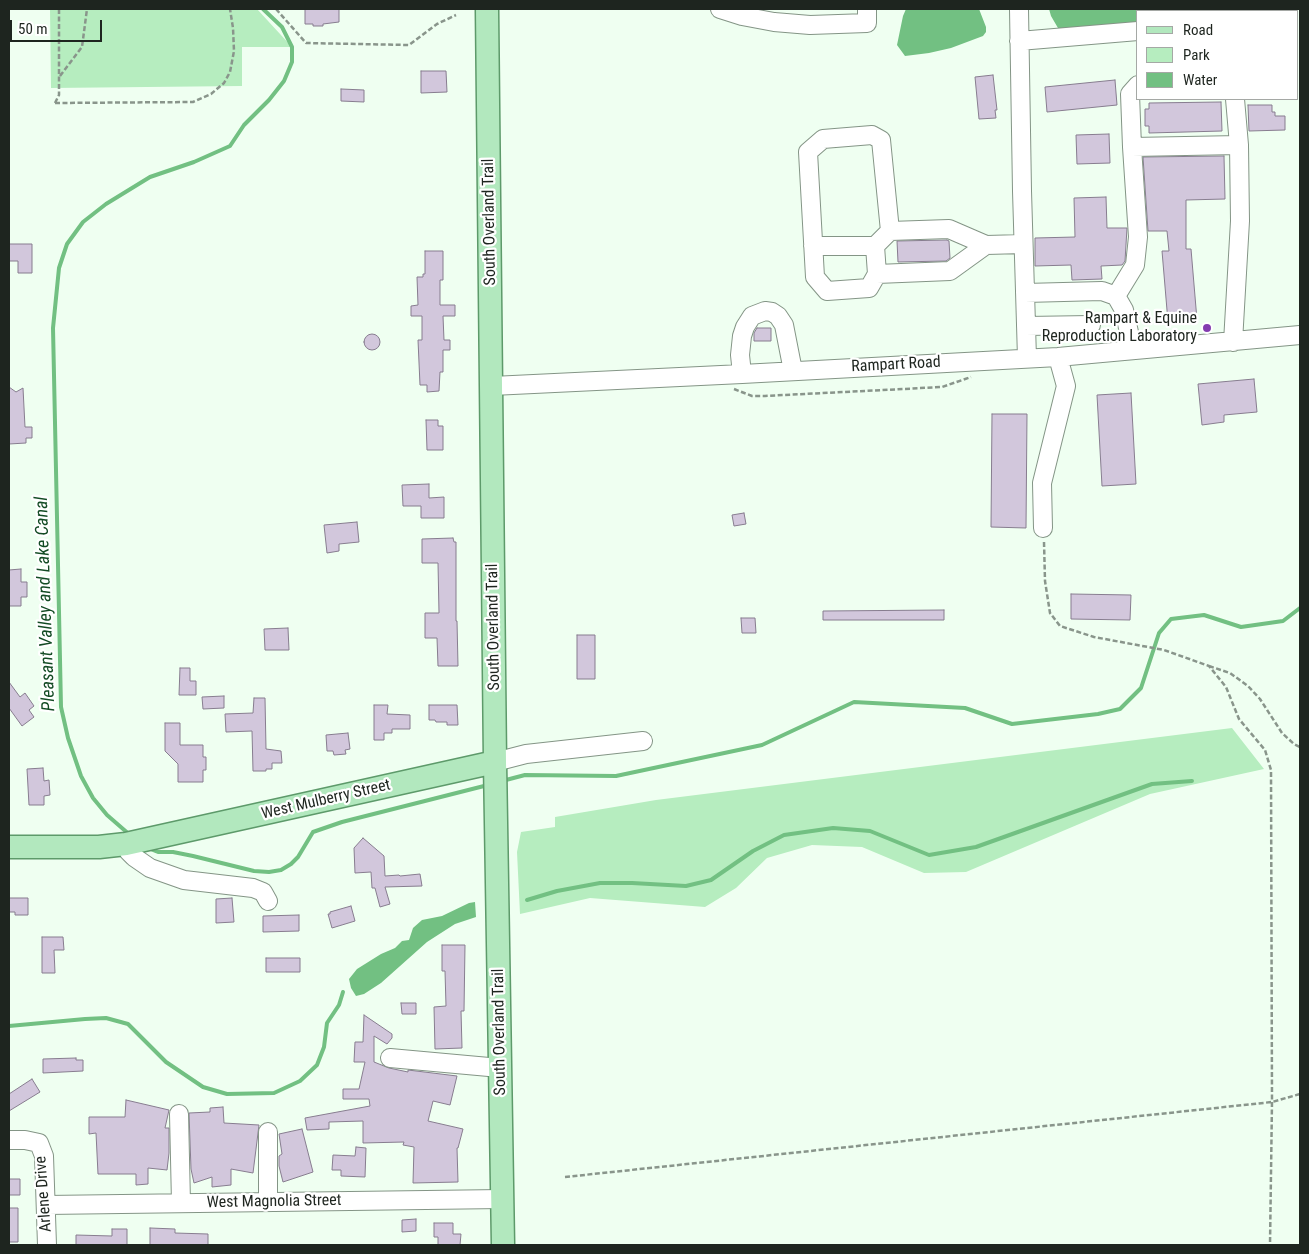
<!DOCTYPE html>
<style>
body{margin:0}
#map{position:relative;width:1309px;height:1254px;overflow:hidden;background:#effff1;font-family:"Roboto Condensed",sans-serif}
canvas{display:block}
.frame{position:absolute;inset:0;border:10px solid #1e251f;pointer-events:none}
.legend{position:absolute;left:1136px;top:10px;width:162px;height:90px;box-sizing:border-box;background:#fff;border:1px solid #a5a8a5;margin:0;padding:6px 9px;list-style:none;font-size:15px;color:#1e251f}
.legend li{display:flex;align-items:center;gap:10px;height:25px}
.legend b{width:25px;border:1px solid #a5a8a5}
.scale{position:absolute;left:10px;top:20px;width:92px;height:22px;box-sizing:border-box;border:2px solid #1e251f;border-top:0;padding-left:6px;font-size:15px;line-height:18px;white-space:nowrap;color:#1e251f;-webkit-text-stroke:4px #fff;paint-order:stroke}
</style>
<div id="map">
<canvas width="1309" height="1254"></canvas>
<div class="frame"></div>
<ul class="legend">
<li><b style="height:6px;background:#b2e8be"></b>Road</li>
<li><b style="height:14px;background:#b6edbf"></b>Park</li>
<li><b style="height:14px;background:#72c082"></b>Water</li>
</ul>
<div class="scale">50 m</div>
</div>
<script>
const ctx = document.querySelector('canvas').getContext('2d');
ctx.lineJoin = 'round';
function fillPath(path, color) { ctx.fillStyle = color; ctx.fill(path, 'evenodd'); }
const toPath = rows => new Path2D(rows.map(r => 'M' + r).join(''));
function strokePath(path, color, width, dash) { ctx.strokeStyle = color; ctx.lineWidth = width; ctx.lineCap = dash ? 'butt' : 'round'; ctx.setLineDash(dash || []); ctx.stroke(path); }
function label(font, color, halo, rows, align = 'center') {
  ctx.font = font + ' "Roboto Condensed",sans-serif'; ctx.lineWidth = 4.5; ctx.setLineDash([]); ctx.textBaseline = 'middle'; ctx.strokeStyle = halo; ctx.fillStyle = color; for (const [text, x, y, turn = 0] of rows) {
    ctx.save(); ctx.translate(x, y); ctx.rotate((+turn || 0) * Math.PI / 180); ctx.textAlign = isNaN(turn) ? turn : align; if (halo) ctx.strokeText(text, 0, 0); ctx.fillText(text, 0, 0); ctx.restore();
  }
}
fillPath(toPath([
 [50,9,257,9,292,47,242,47,242,86,51,88],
 [1232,728,1264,769,1150,794,966,872,924,873,862,847,812,845,767,858,736,888,705,907,590,898,520,914,517,852,521,832,555,827,555,817,656,800]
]), '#b6edbf');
fillPath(toPath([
 [906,9,979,9,986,27,986,32,983,36,951,48,929,53,905,56,897,45,903,16],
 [1049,9,1208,9,1202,11,1138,11,1138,23,1073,29,1058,28,1051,16],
 [475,902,476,917,455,924,427,942,381,983,364,994,356,996,351,988,349,979,357,969,381,954,395,948,402,941,409,940,413,928,422,920,442,916,469,903]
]), '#72c082');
strokePath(toPath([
 [502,781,525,775,616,776,762,745,854,702,965,708,1012,724,1098,714,1120,709,1141,688,1159,633,1171,619,1204,615,1241,627,1283,621,1300,608],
 [130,835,107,815,93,798,81,776,68,738,61,707,53,328,59,268,67,244,83,222,106,204,150,177,194,162,230,146,244,125,269,100,284,81,292,62,292,47,282,27,263,9],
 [148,848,158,852,173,852,193,856,254,871,269,872,281,870,291,864,298,857,313,832,342,822,488,785],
 [527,900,557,891,600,883,632,883,686,886,711,880,753,851,784,835,833,828,870,831,929,855,976,847,1152,784,1192,781],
 [9,1026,85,1019,106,1018,128,1024,166,1062,203,1087,227,1094,274,1093,300,1081,317,1065,324,1047,327,1023,339,1005,343,992]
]), '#72c082', 4);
const building = toPath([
 [305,9,339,9,339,22,323,24,323,26,313,26,313,24,305,24,305,9],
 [421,71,446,71,447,92,421,93,421,71],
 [993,75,997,110,995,110,996,118,979,119,975,77,993,75],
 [1115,80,1117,105,1047,112,1045,87,1115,80],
 [341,89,364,90,364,102,341,101,341,89],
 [1221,102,1222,131,1149,133,1149,126,1145,126,1145,109,1149,109,1149,103,1221,102],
 [1248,105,1272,105,1272,112,1275,112,1275,116,1285,116,1285,130,1249,131,1248,105],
 [1109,134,1110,163,1077,164,1076,135,1109,134],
 [1224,156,1225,199,1186,200,1186,249,1191,249,1197,320,1168,322,1162,251,1169,251,1167,231,1148,231,1143,157,1224,156],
 [1106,197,1107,228,1127,228,1125,261,1122,265,1101,266,1102,279,1072,280,1071,265,1035,266,1035,238,1075,237,1074,198,1106,197],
 [947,240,949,241,950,258,946,261,898,262,897,241,947,240],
 [9,244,32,244,32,273,18,273,18,261,9,261,9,244],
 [425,251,443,251,443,280,440,280,440,305,455,305,455,316,443,316,444,340,450,340,450,350,443,350,443,372,440,372,439,391,427,392,427,385,420,385,418,340,422,340,422,316,411,316,411,306,418,305,417,277,423,277,423,274,425,274,425,251],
 [757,328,771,328,771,341,754,341,754,333,757,328],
 '364 342a8 8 0 1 1 16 0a8 8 0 1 1-16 0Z',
 [1254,379,1257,412,1224,415,1224,422,1202,425,1198,384,1254,379],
 [9,387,16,392,23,388,25,427,32,427,32,438,26,438,26,443,9,444,9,387],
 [1131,393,1136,484,1102,486,1097,395,1131,393],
 [992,414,1027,414,1026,528,991,527,992,414],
 [426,420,438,420,438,426,443,426,443,450,427,450,426,420],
 [429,484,429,498,444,497,444,518,421,518,421,506,403,506,402,485,429,484],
 [744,513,746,524,734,526,732,515,744,513],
 [357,522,359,542,339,544,339,551,327,553,324,525,357,522],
 [453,538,454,542,456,542,456,621,457,621,458,666,438,666,437,638,425,638,425,613,439,613,438,563,422,563,422,539,453,538],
 [21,569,21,582,27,582,27,597,21,597,21,606,9,606,9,570,21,569],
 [1071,594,1131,595,1130,620,1071,619,1071,594],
 [944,610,944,620,823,620,823,611,944,610],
 [741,618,755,618,756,633,742,633,741,618],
 [288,628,289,650,265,650,264,629,288,628],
 [577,635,595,635,595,679,577,679,577,635],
 [180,668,190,668,190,681,196,681,196,695,179,695,180,668],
 [9,682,20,697,25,693,34,706,29,710,34,717,22,726,9,708,9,682],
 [224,696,224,708,203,709,202,697,224,696],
 [254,698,265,698,266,749,281,751,282,763,272,763,272,769,266,769,266,771,253,771,252,731,226,732,225,714,253,713,254,698],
 [374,705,388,705,387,714,410,715,410,729,392,729,392,733,384,733,384,740,374,740,374,705],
 [429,705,457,705,458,725,447,725,447,722,436,722,435,720,429,720,429,705],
 [165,723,180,723,180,745,203,745,203,757,206,757,206,770,203,770,203,782,178,782,178,764,165,751,165,723],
 [348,733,350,749,345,750,346,754,334,755,333,751,327,751,326,735,348,733],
 [43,768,44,781,49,780,50,795,44,796,44,805,29,805,27,769,43,768],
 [363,838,384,856,385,876,399,875,400,876,420,874,422,886,385,887,390,904,380,907,375,888,372,888,371,872,355,873,354,848,363,838],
 [9,898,28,898,28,915,15,915,15,912,9,912,9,898],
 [232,898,234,922,216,923,216,899,232,898],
 [351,906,355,921,332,928,328,914,330,914,330,912,351,906],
 [299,915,299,931,263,932,263,916,299,915],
 [42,937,63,937,64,950,54,950,55,973,42,973,42,937],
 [442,945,465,945,464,1011,461,1011,462,1048,435,1049,434,1007,446,1006,445,971,442,971,442,945],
 [266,958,300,958,300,972,266,972,266,958],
 [401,1003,416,1003,416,1014,402,1014,401,1003],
 [364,1015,392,1034,392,1038,387,1044,374,1036,374,1062,389,1068,408,1072,408,1070,457,1076,450,1105,433,1101,428,1121,463,1129,458,1148,457,1148,458,1182,413,1183,414,1147,403,1145,404,1142,363,1143,363,1121,329,1122,329,1129,307,1130,305,1118,370,1106,369,1099,343,1099,343,1089,359,1089,365,1062,354,1062,355,1042,363,1042,364,1015],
 [76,1058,76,1060,83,1060,83,1071,43,1073,43,1059,76,1058],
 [32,1079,40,1092,9,1111,9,1094,32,1079],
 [126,1100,169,1110,165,1128,169,1128,169,1153,167,1170,148,1168,148,1184,136,1185,136,1174,98,1174,96,1133,89,1134,89,1117,125,1117,126,1100],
 [223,1107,224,1123,259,1125,253,1173,231,1169,231,1185,212,1187,212,1177,194,1183,191,1169,189,1113,210,1112,210,1108,223,1107],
 [302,1129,313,1172,283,1182,279,1166,279,1156,282,1154,279,1134,302,1129],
 [356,1147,366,1148,365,1177,341,1176,341,1170,332,1170,333,1155,355,1156,356,1147],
 [9,1179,20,1179,20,1195,9,1195,9,1179],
 [9,1208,18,1208,18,1242,9,1242,9,1208],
 [416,1219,416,1231,402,1232,402,1220,416,1219],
 [434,1223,453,1223,453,1234,461,1234,460,1245,438,1245,438,1237,434,1237,434,1223],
 [150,1228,175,1229,175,1233,208,1234,208,1245,150,1245,150,1228],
 [112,1229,127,1229,127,1245,76,1245,76,1235,112,1236,112,1229]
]);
fillPath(building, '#d2c7dc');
strokePath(building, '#877d8f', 1);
const minor = toPath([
 [720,9,742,16,774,22,810,25,867,23,867,9],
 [1019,9,1022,191,1027,358],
 [1244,11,1247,9],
 [1019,41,1138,31],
 [1138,85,1130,94,1132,147,1239,145],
 [986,245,949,229,890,231,875,246,877,274,950,271,986,245,1023,244],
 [813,246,875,246],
 [877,274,869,288,827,291,815,277,808,152,823,139,872,135,881,140,890,231],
 [1025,293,1102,291,1116,296,1124,310,1133,350],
 [1116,296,1135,265,1138,237,1132,147],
 [1026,326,1091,325],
 [1233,342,1240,221,1239,145,1235,99],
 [742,374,740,355,742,336,745,327,752,316,765,311,772,312,778,316,784,325,793,371],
 [492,386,742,374,1058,357,1300,335],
 [1043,528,1042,483,1066,386,1058,357],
 [495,762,526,754,643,741],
 [126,844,129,852,134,857,150,868,184,880,253,888,263,892,268,901],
 [390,1058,500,1068],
 [179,1114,181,1203],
 [268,1132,268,1202],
 [9,1140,25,1140,39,1143,44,1156,47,1245],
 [46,1205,502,1199]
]);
const major = toPath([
 [487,9,495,762,503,1245],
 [9,847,99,847,126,844,495,762]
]);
strokePath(minor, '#849586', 20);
strokePath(major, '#5d9a6a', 25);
strokePath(toPath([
 [276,9,306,43,409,45,437,24,456,15],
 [60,76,82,47,87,9],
 [55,103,193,102,211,94,224,83,230,72,234,51,233,28,230,9],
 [55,103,59,95,59,9],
 [734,389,752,396,765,396,942,387,971,377],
 [1044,542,1045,581,1050,613,1060,626,1094,637,1164,650,1209,666,1226,687,1239,719,1265,750,1271,770,1272,1102,1270,1245],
 [1209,666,1230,673,1248,686,1260,699,1282,733,1294,744,1300,747],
 [565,1177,1272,1102,1300,1094]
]), '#89958b', 2.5, [5, 2.5]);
strokePath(minor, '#fff', 18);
strokePath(major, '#b2e8be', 22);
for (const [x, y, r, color] of [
 [1207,328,5,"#833caf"]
]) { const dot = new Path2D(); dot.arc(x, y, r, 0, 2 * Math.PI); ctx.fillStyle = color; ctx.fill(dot); strokePath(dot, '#fff', 2); }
label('16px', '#1e251f', '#fff', [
 ["South Overland Trail",490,222,-91],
 ["Rampart Road",896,365,-3],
 ["South Overland Trail",494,627,-91],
 ["West Mulberry Street",326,800,-13],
 ["South Overland Trail",500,1032,-91],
 ["Arlene Drive",44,1194,-94],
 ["West Magnolia Street",274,1202,-1]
]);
label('16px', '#1e251f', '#fff', [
 ["Rampart & Equine",1197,319],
 ["Reproduction Laboratory",1197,337]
], 'right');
label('italic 18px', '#134b24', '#fff', [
 ["Pleasant Valley and Lake Canal",46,604,-92]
]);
</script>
